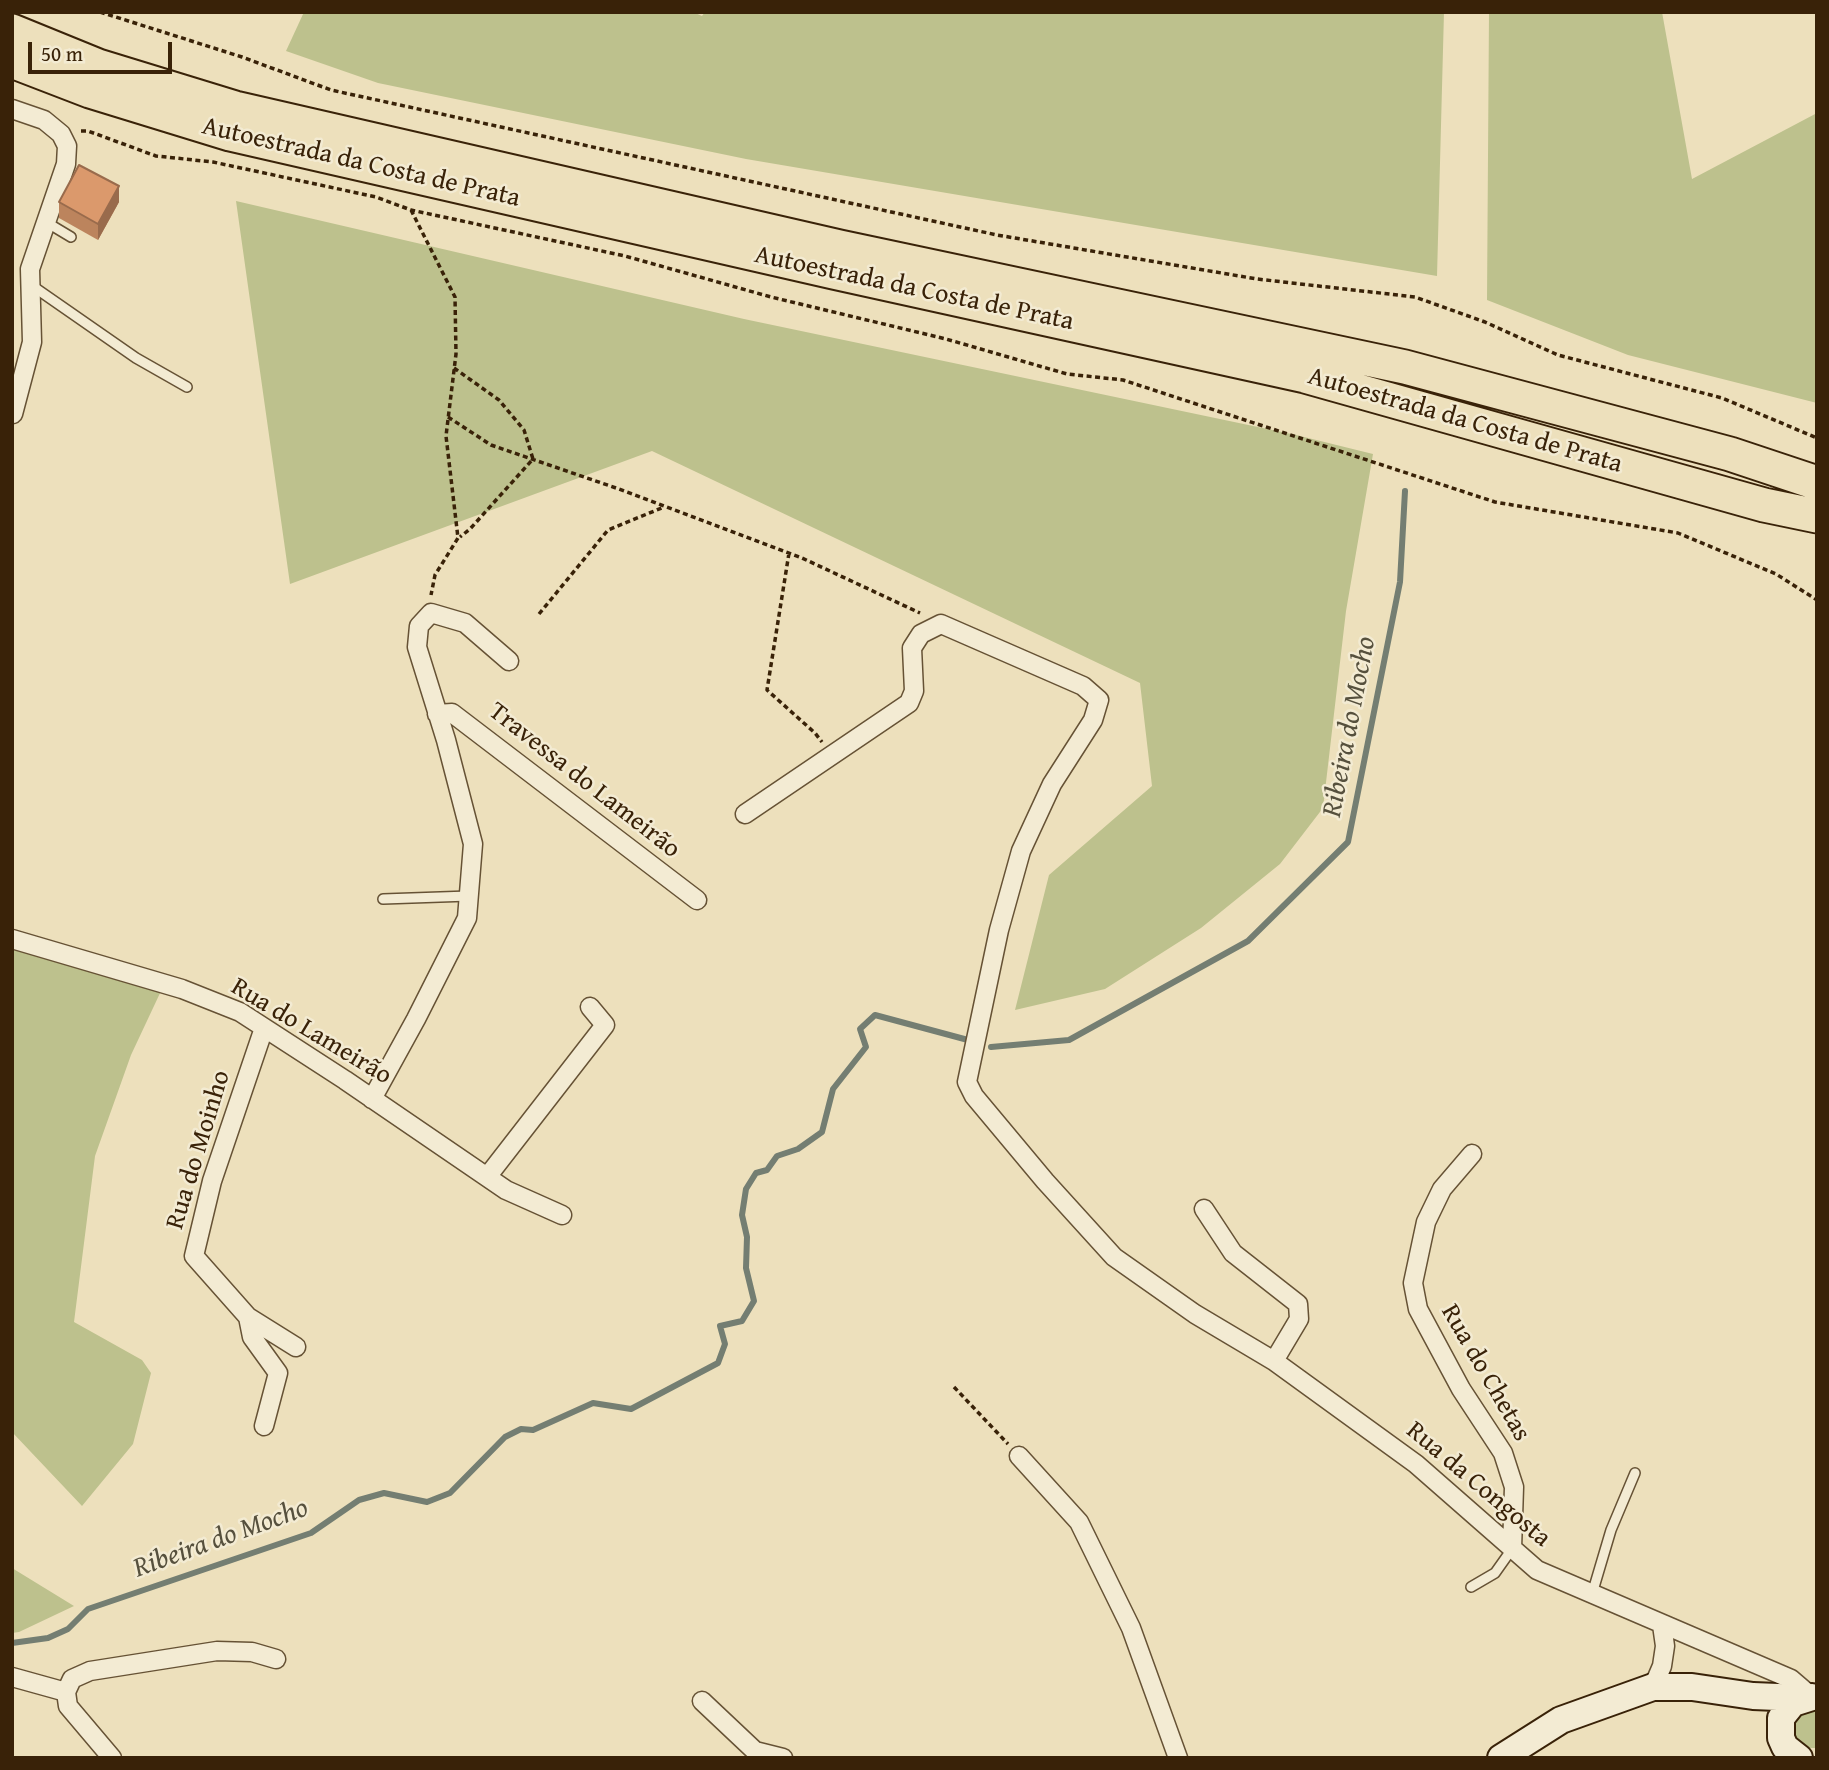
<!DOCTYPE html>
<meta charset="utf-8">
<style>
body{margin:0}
#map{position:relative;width:1829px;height:1770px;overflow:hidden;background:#ede0bc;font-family:"Gentium Book Plus",serif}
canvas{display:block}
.frame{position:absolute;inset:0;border:14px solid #392208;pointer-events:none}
.scale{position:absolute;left:28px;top:42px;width:144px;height:32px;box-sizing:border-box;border:4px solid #392208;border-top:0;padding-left:9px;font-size:21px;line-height:24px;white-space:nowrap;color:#392208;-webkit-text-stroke:5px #f3ebd3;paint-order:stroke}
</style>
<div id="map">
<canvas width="1829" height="1770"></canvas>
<div class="frame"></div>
<div class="scale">50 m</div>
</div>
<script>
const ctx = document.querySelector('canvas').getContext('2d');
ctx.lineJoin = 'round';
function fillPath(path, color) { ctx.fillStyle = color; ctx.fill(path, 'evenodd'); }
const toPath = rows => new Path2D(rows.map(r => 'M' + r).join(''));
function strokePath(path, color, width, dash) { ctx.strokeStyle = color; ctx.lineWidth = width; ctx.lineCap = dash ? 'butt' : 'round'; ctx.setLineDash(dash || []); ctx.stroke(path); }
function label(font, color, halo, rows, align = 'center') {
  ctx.font = font + ' "Gentium Book Plus",serif'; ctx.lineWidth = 5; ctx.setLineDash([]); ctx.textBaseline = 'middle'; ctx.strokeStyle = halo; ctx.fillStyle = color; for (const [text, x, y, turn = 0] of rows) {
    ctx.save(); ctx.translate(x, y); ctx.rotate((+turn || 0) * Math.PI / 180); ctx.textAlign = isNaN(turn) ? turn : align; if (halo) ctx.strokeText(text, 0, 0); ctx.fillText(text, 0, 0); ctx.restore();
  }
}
fillPath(toPath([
 [304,12,693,12,702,16,705,12,1444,12,1437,276,746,159,378,83,286,51],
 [1489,12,1662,12,1692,179,1817,113,1817,403,1628,355,1487,300],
 [236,201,744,319,1296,435,1373,454,1346,611,1323,808,1280,864,1201,928,1105,989,1015,1010,1049,875,1152,786,1140,683,652,451,290,584],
 [12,930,161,991,131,1055,95,1156,74,1322,142,1360,151,1373,133,1444,82,1506,12,1432],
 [12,1568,74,1606,19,1632,12,1633],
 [1813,1709,1817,1710,1817,1748,1807,1748,1801,1746,1792,1736,1792,1723,1795,1717]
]), '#bdc18d');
strokePath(toPath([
 [991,1047,1069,1040,1248,941,1348,842,1400,582,1405,491],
 [12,1643,48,1638,68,1629,88,1609,311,1533,359,1500,384,1493,427,1502,450,1493,505,1437,521,1429,533,1430,593,1403,631,1409,718,1363,725,1344,720,1326,742,1321,754,1301,746,1268,747,1237,742,1215,746,1189,756,1173,767,1170,777,1156,798,1149,822,1132,833,1089,866,1047,860,1029,875,1015,968,1040]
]), '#747e72', 6);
const lane = toPath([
 [46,222,71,237],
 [31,285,136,358,187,387],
 [383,899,469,896],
 [1471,1587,1495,1573,1512,1549],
 [1592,1594,1611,1530,1635,1473]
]);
const street = toPath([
 [12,109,44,120,61,134,67,146,66,164,30,269,32,342,13,414],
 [437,714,452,713,697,900],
 [745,814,909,703,914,691,912,648,921,634,941,624,1083,686,1099,700,1093,720,1052,784,1021,851,999,930,967,1082,974,1096,1045,1181,1114,1257,1195,1314,1274,1361,1416,1464,1537,1570,1791,1679,1812,1697],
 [12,939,182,989,240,1012,345,1080,506,1190,562,1215],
 [264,1028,212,1181,194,1256,248,1317,252,1337,278,1373,264,1426],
 [372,1099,416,1019,467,918,473,844,446,740,417,647,419,626,431,613,465,623,509,661],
 [1472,1154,1442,1189,1426,1222,1413,1283,1418,1309,1461,1389,1503,1453,1514,1487,1512,1549],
 [487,1177,605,1025,590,1007],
 [1204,1209,1233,1253,1298,1304,1299,1319,1274,1361],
 [248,1317,296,1347],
 [1019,1456,1079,1522,1131,1628,1178,1758],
 [12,1677,66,1692,68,1706,112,1758],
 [1653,1687,1662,1666,1665,1646,1662,1625],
 [66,1692,72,1679,90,1671,217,1651,252,1652,276,1659],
 [702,1701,755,1751,783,1758]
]);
const secondary = toPath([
 [1501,1758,1561,1720,1653,1687,1692,1687,1753,1696,1802,1698],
 [1799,1758,1785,1747,1781,1738,1781,1718,1793,1703,1812,1697]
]);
const highway = toPath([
 [12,31,98,66,235,108,840,247,1405,367,1730,454,1817,483],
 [12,61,90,91,230,134,833,272,1305,376,1764,505,1817,516]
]);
strokePath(lane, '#665235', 12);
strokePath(street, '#665235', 21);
strokePath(secondary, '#392208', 30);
strokePath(highway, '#392208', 37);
strokePath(toPath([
 [100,12,242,57,331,90,997,235,1257,279,1415,297,1485,322,1558,355,1722,398,1817,438],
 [81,131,88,131,156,156,213,162,376,197,411,210,625,256,771,297,946,339,1067,374,1123,380,1495,502,1678,533,1776,574,1817,600],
 [411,210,455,297,456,354,446,436,458,538,435,575,431,595],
 [454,368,499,400,524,430,533,459,470,529,460,537],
 [448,417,491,445,619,489,802,558,920,613],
 [789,553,767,690,815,733,822,742],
 [539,614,608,530,664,507],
 [954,1387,1008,1444]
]), '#392208', 3.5, [5, 3.5]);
strokePath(lane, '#f3ebd3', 9);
strokePath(street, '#f3ebd3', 18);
strokePath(secondary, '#f3ebd3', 26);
strokePath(highway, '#ede0bc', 33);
fillPath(toPath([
 [59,202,119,202,98,240,59,218]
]), '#bc845d');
fillPath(toPath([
 [119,186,119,202,98,240,98,224]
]), '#996b4c');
const building = toPath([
 [79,165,119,186,98,224,59,202,79,165]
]);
fillPath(building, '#db996c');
strokePath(building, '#996b4c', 2);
label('26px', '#392208', '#f3ebd3', [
 ["Autoestrada da Costa de Prata",361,163,13],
 ["Autoestrada da Costa de Prata",914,289,12],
 ["Autoestrada da Costa de Prata",1465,421,16],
 ["Travessa do Lameirão",584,781,38],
 ["Rua do Lameirão",311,1032,31],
 ["Rua do Moinho",199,1150,-73],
 ["Rua do Chetas",1485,1373,60],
 ["Rua da Congosta",1478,1485,40]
]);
label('italic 28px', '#56503d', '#f3ebd3', [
 ["Ribeira do Mocho",1350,727,-79],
 ["Ribeira do Mocho",221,1539,-20]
]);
</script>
